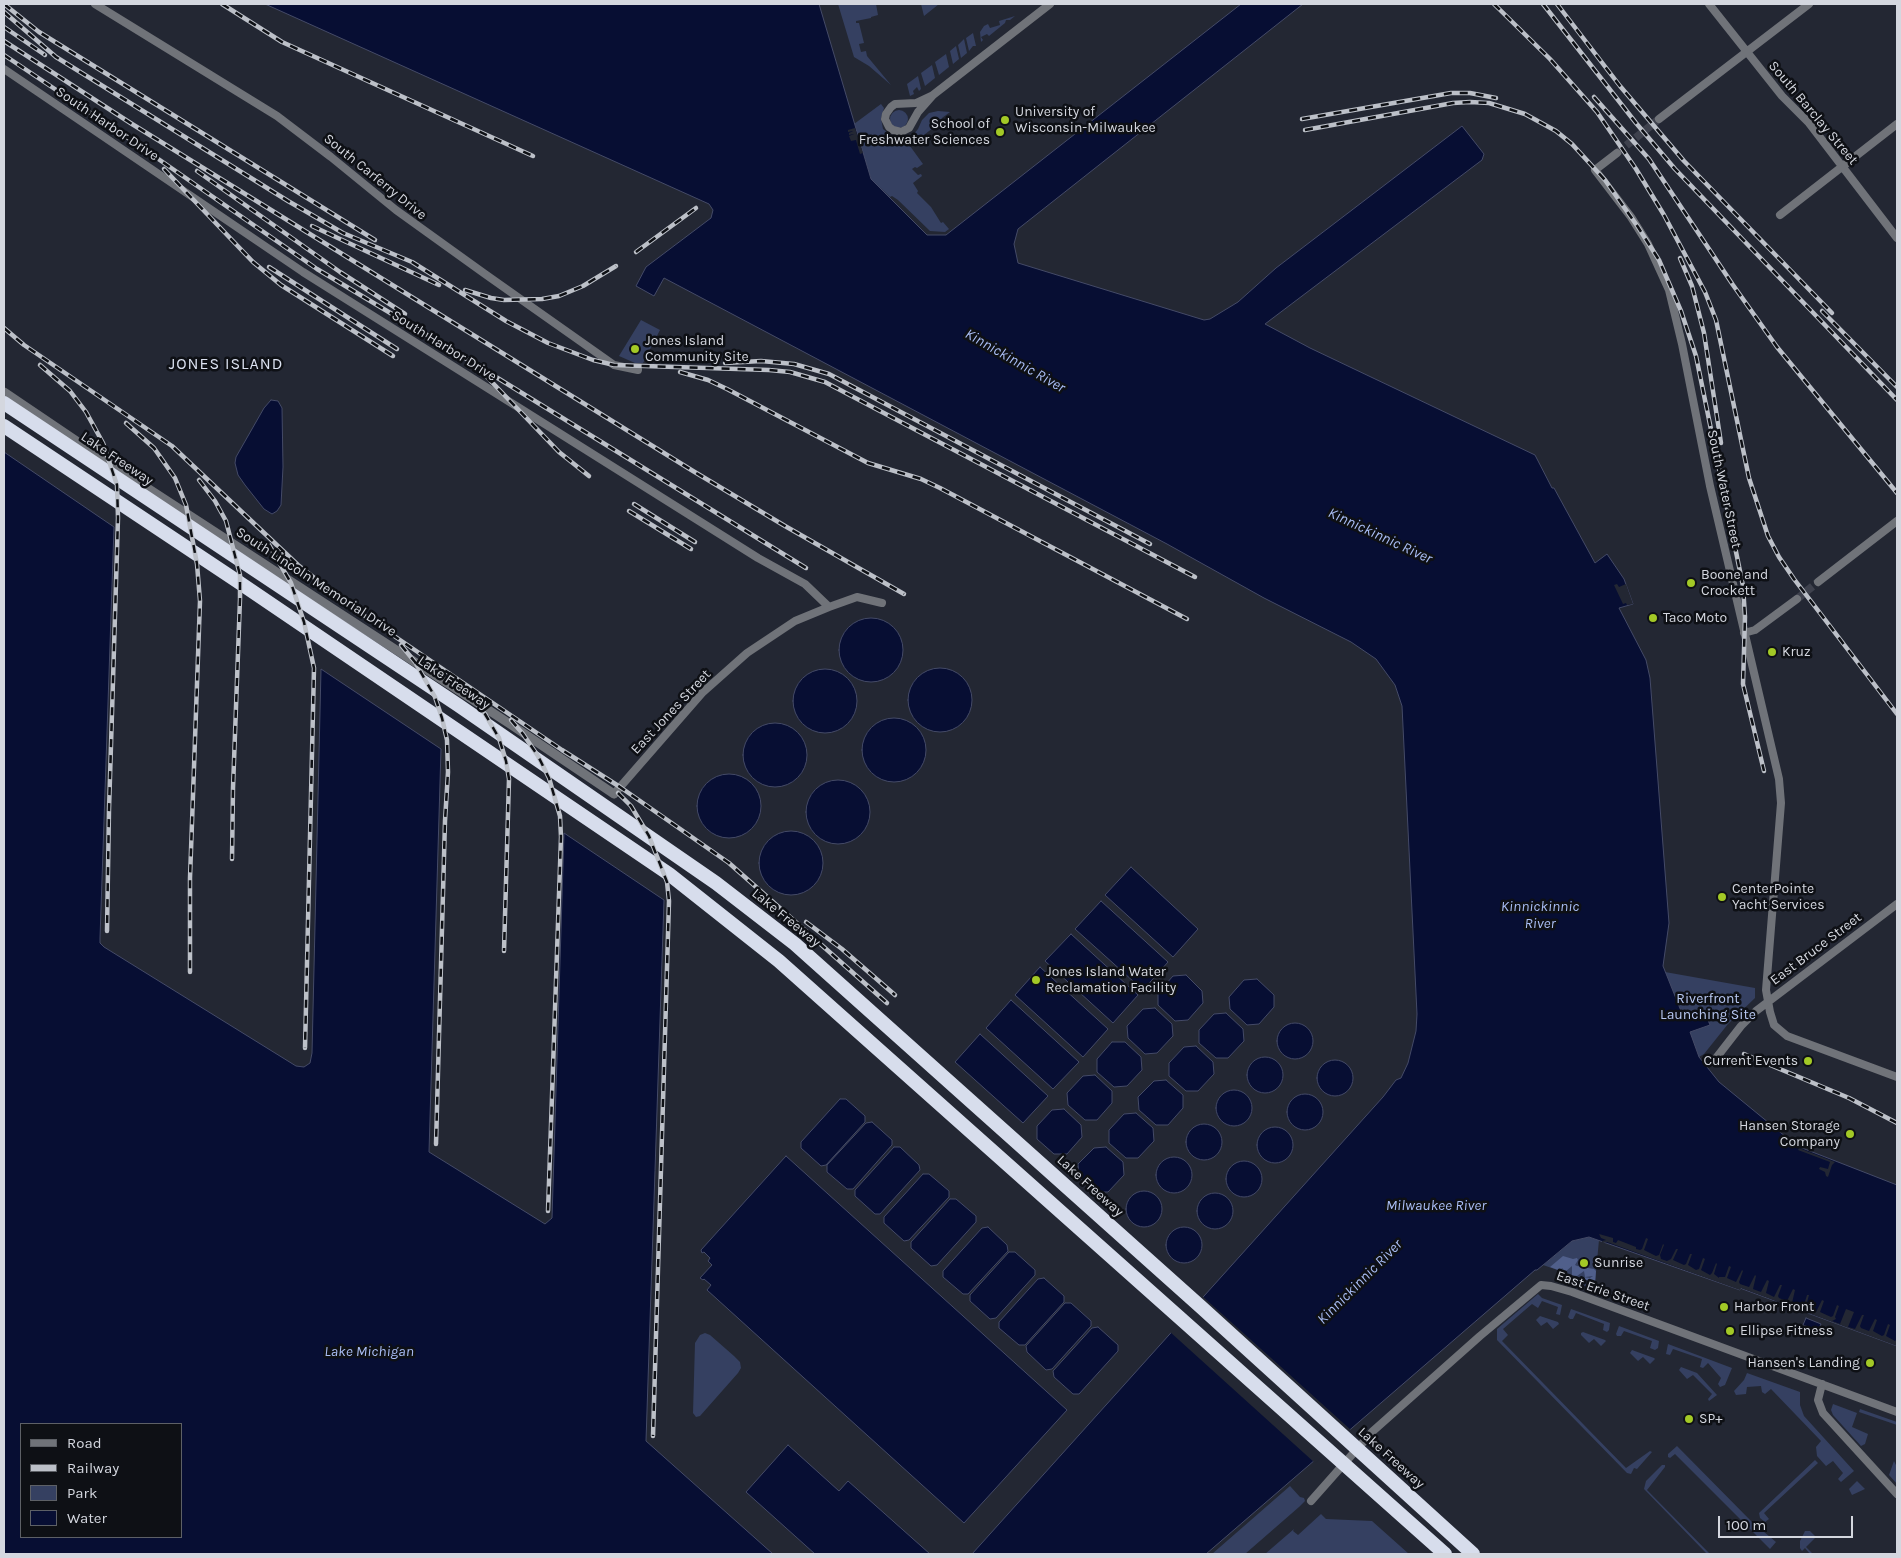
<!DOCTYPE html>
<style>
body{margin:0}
#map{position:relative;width:1901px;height:1558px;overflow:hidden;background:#232733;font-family:Karla,sans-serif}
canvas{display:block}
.frame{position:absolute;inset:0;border:5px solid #d4d7df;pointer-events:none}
.legend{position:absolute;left:20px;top:1423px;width:162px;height:115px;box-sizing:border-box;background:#0e1015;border:1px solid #5d6066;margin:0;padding:6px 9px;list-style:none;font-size:15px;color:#d4d7df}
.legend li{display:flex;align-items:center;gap:10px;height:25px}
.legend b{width:25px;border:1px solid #5d6066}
.scale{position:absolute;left:1718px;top:1516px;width:135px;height:22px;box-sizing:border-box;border:2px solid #d4d7df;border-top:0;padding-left:6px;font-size:15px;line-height:18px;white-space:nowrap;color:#d4d7df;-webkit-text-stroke:4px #0e1015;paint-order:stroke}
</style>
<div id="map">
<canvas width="1901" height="1558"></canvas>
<div class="frame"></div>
<ul class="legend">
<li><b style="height:6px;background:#707379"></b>Road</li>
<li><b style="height:6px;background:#bcc0c8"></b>Railway</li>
<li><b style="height:14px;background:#354061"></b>Park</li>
<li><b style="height:14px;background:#070e33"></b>Water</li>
</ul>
<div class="scale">100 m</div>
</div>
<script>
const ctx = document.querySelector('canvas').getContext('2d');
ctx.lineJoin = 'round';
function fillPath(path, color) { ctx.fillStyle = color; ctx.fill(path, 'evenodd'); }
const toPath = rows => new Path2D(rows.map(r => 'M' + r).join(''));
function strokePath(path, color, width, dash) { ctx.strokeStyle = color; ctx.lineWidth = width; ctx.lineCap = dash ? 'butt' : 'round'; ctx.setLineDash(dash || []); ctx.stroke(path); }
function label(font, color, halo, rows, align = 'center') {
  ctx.font = font + ' Karla,sans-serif'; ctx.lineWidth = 5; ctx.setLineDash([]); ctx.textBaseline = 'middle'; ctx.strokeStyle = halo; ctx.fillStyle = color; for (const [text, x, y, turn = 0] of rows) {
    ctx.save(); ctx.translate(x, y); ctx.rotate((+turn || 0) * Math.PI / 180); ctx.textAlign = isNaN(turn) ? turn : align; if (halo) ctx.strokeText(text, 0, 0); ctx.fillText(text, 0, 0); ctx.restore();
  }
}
fillPath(toPath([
 [838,4,876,4,878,15,871,17,871,18,856,21,856,23,859,23,864,43,859,44,861,52,866,51,867,56,891,85,869,66,854,57],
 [921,4,939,4,924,16],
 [1015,16,1010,20,1006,20,1005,23,989,36,987,34,981,37,983,40,981,42,980,32,984,26,988,24,990,28,1000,25,999,21],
 [973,33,976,46,973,46,969,51,966,38],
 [964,39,967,53,961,58,958,45],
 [956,46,959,59,953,64,950,51],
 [946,54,949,67,939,75,935,62],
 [932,65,935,78,925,86,921,73],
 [918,76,921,89,919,91,917,87,913,91,914,94,910,96,907,84],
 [881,104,884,108,881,118,883,129,892,136,901,137,903,140,912,136,918,129,922,120,929,113,938,111,950,112,942,118,943,120,910,146,923,164,917,168,915,167,912,169,918,175,921,174,922,176,913,183,918,191,917,193,931,207,941,223,943,222,949,229,945,232,930,231,898,200,892,196,890,197,871,179,854,124],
 '890 119a9 9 0 1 1 18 0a9 9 0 1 1-18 0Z',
 [641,320,660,330,643,363,635,363,619,356],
 [1665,972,1755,988,1755,998,1728,1024,1704,1054,1699,1057],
 [1589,1237,1599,1240,1595,1283,1543,1265,1572,1241],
 [1561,1276,1600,1288,1611,1292,1610,1295,1560,1277],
 [1538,1294,1542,1298,1562,1305,1560,1315,1556,1314,1558,1307,1542,1301,1538,1308,1532,1304,1503,1329,1508,1335,1502,1341,1626,1468,1650,1451,1652,1452,1637,1469,1634,1468,1631,1474,1627,1473,1497,1340,1497,1329],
 [1571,1309,1610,1323,1609,1330,1607,1332,1603,1330,1604,1324,1576,1313,1573,1319,1570,1319,1568,1317],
 [1540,1316,1558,1322,1559,1324,1553,1329,1547,1322,1541,1326,1536,1320],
 [1619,1326,1659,1341,1658,1348,1655,1350,1650,1348,1652,1341,1624,1331,1621,1336,1617,1336,1616,1334],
 [1583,1332,1605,1340,1606,1341,1601,1346,1594,1339,1589,1343,1581,1335,1581,1333],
 [705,1333,710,1335,734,1356,740,1362,741,1368,738,1373,700,1416,696,1417,693,1413,695,1343,700,1335],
 [1668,1344,1732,1368,1725,1385,1720,1387,1718,1384,1721,1378,1708,1363,1703,1368,1700,1367,1702,1359,1673,1349,1670,1355,1666,1354],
 [1632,1350,1654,1358,1655,1359,1650,1364,1643,1357,1638,1361,1630,1353],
 [1681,1367,1697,1373,1717,1395,1709,1401,1708,1399,1712,1394,1693,1375,1687,1379,1679,1370],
 [1747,1373,1800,1392,1800,1405,1804,1416,1854,1471,1841,1482,1838,1479,1843,1473,1833,1461,1826,1466,1817,1456,1816,1447,1821,1441,1771,1389,1765,1394,1762,1392,1761,1386,1747,1387,1746,1394,1736,1395,1734,1391,1744,1380],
 [1833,1404,1857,1413,1852,1427,1868,1434,1865,1444,1861,1446,1833,1415,1831,1410],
 [1860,1409,1897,1422,1897,1425,1859,1412],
 [1677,1446,1751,1521,1776,1542,1770,1549,1675,1454,1670,1458,1668,1457,1668,1454],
 [1815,1460,1818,1463,1764,1513,1769,1519,1765,1522,1760,1518,1759,1513],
 [1894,1461,1897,1467,1897,1484,1889,1475],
 [1662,1465,1665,1465,1665,1467,1647,1490,1710,1554,1707,1554,1644,1489,1646,1481],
 [1857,1481,1865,1489,1852,1495,1849,1489],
 [1290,1486,1300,1497,1304,1498,1305,1501,1299,1507,1245,1554,1212,1554],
 [1321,1514,1326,1519,1372,1521,1409,1554,1265,1554,1294,1529,1293,1531,1298,1535],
 [1805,1531,1810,1531,1816,1537,1806,1547,1813,1554,1810,1554,1805,1548,1802,1551,1800,1548,1800,1541]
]), '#354061');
fillPath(toPath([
 [1563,1256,1573,1259,1577,1258,1578,1260,1575,1265,1577,1266,1594,1269,1596,1271,1595,1283,1583,1279,1583,1277,1590,1278,1593,1276,1585,1277,1584,1271,1577,1276,1572,1275,1572,1266,1565,1272,1561,1271,1563,1268,1558,1270,1550,1267]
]), '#505f8b');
const water = toPath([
 [265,4,819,4,871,179,927,235,946,235,1241,4,1303,4,1018,229,1014,244,1018,263,1204,320,1210,319,1238,302,1276,268,1462,126,1484,154,1482,160,1265,324,1310,348,1535,455,1552,488,1554,488,1595,563,1607,554,1624,579,1633,604,1619,608,1646,660,1650,678,1669,923,1663,966,1683,1016,1703,1008,1710,1025,1690,1032,1699,1057,1719,1082,1797,1146,1897,1185,1897,1346,1748,1291,1740,1288,1740,1290,1589,1237,1572,1241,1537,1270,1535,1270,1206,1554,972,1554,1383,1097,1396,1080,1401,1078,1408,1063,1416,1031,1417,1014,1402,706,1395,685,1376,659,1351,642,1264,598,1167,544,664,278,654,296,636,286,646,267,711,218,713,210,709,204,265,4],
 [271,400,278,401,282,408,283,467,281,505,277,511,272,514,264,509,245,485,238,475,235,463,236,457,264,408,271,400],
 [4,452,114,527,100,938,100,943,104,947,296,1066,304,1067,310,1063,312,1053,321,669,441,749,429,1152,545,1224,552,1218,564,833,664,900,646,1441,773,1554,4,1554,4,452],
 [21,1424,181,1424,181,1537,21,1537,21,1424],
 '839 650a32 32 0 1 1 64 0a32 32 0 1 1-64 0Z',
 '908 700a32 32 0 1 1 64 0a32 32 0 1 1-64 0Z',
 '793 701a32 32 0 1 1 64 0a32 32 0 1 1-64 0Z',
 '862 750a32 32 0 1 1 64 0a32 32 0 1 1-64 0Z',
 '743 755a32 32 0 1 1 64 0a32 32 0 1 1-64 0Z',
 '697 806a32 32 0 1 1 64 0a32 32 0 1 1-64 0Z',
 '806 812a32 32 0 1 1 64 0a32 32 0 1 1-64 0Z',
 '759 863a32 32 0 1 1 64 0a32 32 0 1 1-64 0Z',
 [1131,867,1198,929,1173,957,1105,895,1131,867],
 [1101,901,1168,962,1143,990,1075,929,1101,901],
 [1071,934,1138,995,1113,1023,1045,961,1071,934],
 [1040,967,1108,1029,1083,1057,1015,995,1040,967],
 [1186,975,1202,991,1203,1003,1188,1020,1175,1021,1158,1005,1158,993,1173,976,1186,975],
 [1257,979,1274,995,1274,1007,1259,1024,1247,1025,1230,1009,1229,997,1244,980,1257,979],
 [1011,1000,1079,1062,1053,1089,986,1028,1011,1000],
 [1155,1008,1172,1024,1173,1036,1157,1053,1145,1054,1128,1038,1127,1026,1143,1009,1155,1008],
 [1226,1013,1243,1029,1244,1041,1228,1058,1216,1058,1199,1043,1199,1030,1214,1014,1226,1013],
 '1277 1041a18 18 0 1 1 36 0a18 18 0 1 1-36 0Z',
 [980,1034,1048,1096,1023,1123,955,1062,980,1034],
 [1112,1042,1125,1042,1141,1057,1142,1070,1127,1086,1114,1087,1097,1072,1097,1059,1112,1042],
 [1196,1046,1213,1062,1214,1074,1198,1091,1186,1091,1169,1076,1169,1063,1184,1047,1196,1046],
 '1247 1075a18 18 0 1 1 36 0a18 18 0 1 1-36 0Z',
 '1317 1078a18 18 0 1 1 36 0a18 18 0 1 1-36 0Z',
 [1095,1075,1112,1091,1112,1103,1097,1120,1085,1120,1068,1105,1067,1093,1083,1076,1095,1075],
 [1166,1080,1183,1095,1183,1108,1168,1125,1156,1125,1139,1110,1138,1097,1154,1081,1166,1080],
 '1216 1108a18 18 0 1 1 36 0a18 18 0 1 1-36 0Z',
 '1287 1112a18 18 0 1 1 36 0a18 18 0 1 1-36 0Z',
 [840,1099,846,1099,865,1116,865,1122,826,1165,821,1166,801,1148,801,1142,840,1099],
 [1064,1109,1081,1125,1082,1137,1067,1154,1054,1154,1037,1139,1037,1126,1052,1110,1064,1109],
 [1136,1113,1153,1128,1154,1141,1138,1158,1126,1158,1109,1143,1109,1130,1124,1114,1136,1113],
 [872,1122,892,1140,892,1145,853,1189,847,1189,827,1172,827,1165,866,1123,872,1122],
 '1186 1142a18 18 0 1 1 36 0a18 18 0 1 1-36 0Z',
 '1257 1145a18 18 0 1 1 36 0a18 18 0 1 1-36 0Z',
 [894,1147,900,1147,919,1165,920,1170,880,1214,875,1214,855,1196,855,1190,894,1147],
 [1106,1147,1123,1162,1124,1175,1108,1192,1096,1192,1079,1177,1078,1164,1094,1148,1106,1147],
 [786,1156,1067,1410,964,1523,707,1290,711,1285,704,1279,703,1280,700,1278,712,1265,708,1261,710,1258,704,1252,702,1253,701,1250,786,1156],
 '1156 1175a18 18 0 1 1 36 0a18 18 0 1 1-36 0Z',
 '1226 1179a18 18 0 1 1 36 0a18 18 0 1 1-36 0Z',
 [923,1174,929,1174,949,1191,949,1197,909,1240,904,1241,884,1223,884,1217,923,1174],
 '1126 1209a18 18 0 1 1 36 0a18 18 0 1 1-36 0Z',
 '1197 1211a18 18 0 1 1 36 0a18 18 0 1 1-36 0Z',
 [950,1199,956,1199,976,1216,976,1222,937,1265,931,1266,911,1248,911,1242,950,1199],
 '1166 1245a18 18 0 1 1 36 0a18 18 0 1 1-36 0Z',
 [988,1227,1007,1245,1008,1251,968,1294,963,1294,943,1277,943,1271,982,1228,988,1227],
 [1009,1252,1015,1252,1035,1270,1035,1275,996,1318,990,1319,970,1301,970,1295,1009,1252],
 [1044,1278,1064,1296,1064,1302,1025,1345,1019,1345,999,1328,999,1322,1038,1279,1044,1278],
 [1065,1303,1071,1303,1091,1321,1091,1326,1052,1369,1046,1370,1027,1352,1026,1346,1065,1303],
 [1806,1318,1821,1324,1818,1331,1803,1325,1806,1318],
 [1098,1327,1118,1345,1118,1351,1079,1394,1073,1394,1054,1377,1053,1371,1092,1328,1098,1327],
 [788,1445,839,1491,848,1481,930,1554,815,1554,746,1492,788,1445]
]);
fillPath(water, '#070e33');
strokePath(water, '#444a67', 1);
fillPath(toPath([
 [855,128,863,153,860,154,856,140,851,141,849,136,854,134,849,135,849,133,853,131,848,132,848,130],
 [1617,584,1619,587,1626,584,1633,604,1627,605,1626,603,1623,604,1614,585],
 [1799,1148,1835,1162,1832,1165,1828,1177,1826,1176,1825,1172,1819,1169,1820,1167,1828,1169,1830,1162,1798,1150],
 [1599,1234,1613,1238,1613,1242,1616,1243,1618,1240,1636,1247,1636,1249,1640,1250,1642,1249,1646,1238,1648,1239,1644,1250,1656,1256,1659,1255,1663,1244,1664,1245,1660,1255,1661,1259,1667,1261,1671,1259,1676,1249,1678,1249,1673,1260,1684,1265,1686,1264,1690,1254,1692,1254,1688,1265,1696,1270,1699,1269,1703,1258,1705,1259,1701,1270,1710,1275,1712,1273,1716,1263,1717,1264,1714,1274,1719,1278,1719,1277,1725,1277,1729,1266,1731,1267,1727,1278,1736,1282,1742,1270,1743,1271,1739,1282,1740,1284,1749,1287,1755,1275,1756,1276,1753,1289,1761,1292,1767,1280,1769,1281,1766,1293,1774,1297,1780,1285,1782,1285,1778,1296,1779,1298,1787,1301,1793,1289,1795,1290,1792,1303,1802,1306,1804,1305,1807,1295,1809,1295,1806,1306,1807,1308,1816,1312,1822,1300,1824,1301,1820,1312,1831,1317,1833,1316,1837,1305,1839,1306,1835,1317,1836,1319,1832,1321,1840,1324,1846,1309,1854,1312,1848,1327,1855,1329,1862,1315,1864,1315,1860,1326,1861,1328,1869,1331,1875,1319,1877,1320,1873,1331,1882,1336,1884,1335,1888,1324,1890,1325,1886,1336,1895,1341,1897,1339,1897,1346,1741,1288,1740,1290,1607,1242,1602,1243,1602,1241,1606,1240,1601,1238],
 [1201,1295,1300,1384,1352,1431,1315,1463,1169,1331]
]), '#232733');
strokePath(toPath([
 [1617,153,1659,119],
 [1797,599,1818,582]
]), '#3e414d', 8, [8, 4]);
strokePath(toPath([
 [95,4,277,116,331,157,396,210,485,274,614,365,638,370],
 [1709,4,1782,96,1809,123,1897,238],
 [4,69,303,272,758,558,805,584,829,607],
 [933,95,1050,4],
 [933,95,918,112,909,128,901,132,893,130,889,127,885,119,886,114,891,107,895,104,916,103,933,95],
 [1659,119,1809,4],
 [1617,153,1595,170,1631,217,1648,244,1669,290,1682,344,1710,486,1779,779,1781,803,1766,990,1770,1012,1774,1025,1787,1036,1897,1077],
 [1780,215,1897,124],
 [1818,582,1897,521],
 [1744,633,1755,630,1797,599],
 [614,794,702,693,747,653,795,621,829,607,857,597,882,603],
 [1713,1062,1741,1026,1756,1011,1897,904],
 [1822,1384,1818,1400,1823,1413,1897,1494],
 [1311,1501,1373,1431,1480,1336,1541,1285,1551,1286,1572,1292,1897,1412]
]), '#707379', 8);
strokePath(toPath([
 [4,392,112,465,510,724,614,794]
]), '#707379', 9);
strokePath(toPath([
 [4,403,458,705,716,883,795,944,1201,1307,1473,1554],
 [4,426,237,581,669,874,779,961,1445,1554]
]), '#d7ddec', 14);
const rail = toPath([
 [4,4,39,32,375,240],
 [222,4,282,42,533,156],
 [1494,4,1550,59,1597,112,1636,169,1664,215,1705,292,1716,320,1749,478,1768,536,1779,557,1794,579,1897,714],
 [1543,4,1636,123,1675,169,1897,400],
 [1557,4,1620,86,1684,161,1832,313],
 [4,12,56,57,288,201,343,233,412,262,506,321,548,343,593,360,614,365,769,370,790,372,825,382,1195,577],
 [4,27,45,55],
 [4,41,132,124,693,471,785,526,904,594],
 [4,55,128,138,317,269,457,353,806,568],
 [1594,97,1649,159,1733,285,1777,347,1897,493],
 [1302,119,1451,93,1470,93,1496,98],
 [1305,130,1453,103,1470,102,1489,103,1525,114,1556,131,1572,144,1605,180,1638,227,1659,260,1681,311,1696,356,1743,586,1745,617,1743,684,1764,771],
 [164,169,253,262,281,285,393,356],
 [197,171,340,272,405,314],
 [312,226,439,285],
 [636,252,696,208],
 [1680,258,1692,286,1704,333,1721,443],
 [269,267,397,349],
 [465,290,491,298,504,300,542,299,559,296,583,286,616,266],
 [1822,311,1897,387],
 [4,328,24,345,172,446,298,565,350,606,562,750,620,787,729,863,887,1003],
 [725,363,761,361,794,364,829,374,1150,544],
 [40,365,70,391,86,412,103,443,117,485,118,518,109,810,107,931],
 [680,372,708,380,727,389,868,463,921,479,940,488,1187,619],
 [487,377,559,452,589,476],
 [126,423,154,448,175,478,186,505,197,564,200,601,190,878,190,972],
 [199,480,215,501,226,521,240,575,240,599,233,788,232,859],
 [634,504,695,542],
 [629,511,691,549],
 [269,545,291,583,304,622,314,668,305,1048],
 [401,645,415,662,435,697,442,718,447,740,448,772,445,821,436,1144],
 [465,688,485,714,499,738,506,761,509,779,504,951],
 [511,720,523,734,538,756,549,778,560,816,561,837,548,1211],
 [618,793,631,806,649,836,667,882,669,901,653,1436],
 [806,922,842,949,895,995],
 [1744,1054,1849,1098,1897,1123]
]);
strokePath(rail, '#bcc0c8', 4.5);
strokePath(rail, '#0e1015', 2.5, [8]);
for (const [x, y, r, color] of [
 [1005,120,5,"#a3c926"],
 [1000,132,5,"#a3c926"],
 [635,349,5,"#a3c926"],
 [1691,583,5,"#a3c926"],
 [1653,618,5,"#a3c926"],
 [1772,652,5,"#a3c926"],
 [1722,897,5,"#a3c926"],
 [1036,980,5,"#a3c926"],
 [1808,1061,5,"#a3c926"],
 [1850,1134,5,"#a3c926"],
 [1584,1263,5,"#a3c926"],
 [1724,1307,5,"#a3c926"],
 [1730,1331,5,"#a3c926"],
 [1870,1363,5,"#a3c926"],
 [1689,1419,5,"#a3c926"]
]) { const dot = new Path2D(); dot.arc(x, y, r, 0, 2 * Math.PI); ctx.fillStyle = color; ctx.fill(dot); strokePath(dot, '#0e1015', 2); }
label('14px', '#d4d7df', '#0e1015', [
 ["University of",1015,112],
 ["Wisconsin-Milwaukee",1015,128],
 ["School of",990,124,"right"],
 ["Freshwater Sciences",990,140,"right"],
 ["Jones Island",645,341],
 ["Community Site",645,357],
 ["Boone and",1701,575],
 ["Crockett",1701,591],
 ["Taco Moto",1663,618],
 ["Kruz",1782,652],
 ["CenterPointe",1732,889],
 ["Yacht Services",1732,905],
 ["Jones Island Water",1046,972],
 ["Reclamation Facility",1046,988],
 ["Current Events",1798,1061,"right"],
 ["Hansen Storage",1840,1126,"right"],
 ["Company",1840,1142,"right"],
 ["Sunrise",1594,1263],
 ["Harbor Front",1734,1307],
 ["Ellipse Fitness",1740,1331],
 ["Hansen's Landing",1860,1363,"right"],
 ["SP+",1699,1419]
], 'left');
label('14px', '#d4d7df', '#0e1015', [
 ["South Barclay Street",1813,113,50],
 ["South Harbor Drive",107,124,34],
 ["South Carferry Drive",375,177,39],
 ["South Harbor Drive",444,346,32],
 ["Lake Freeway",117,459,34],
 ["South Water Street",1724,489,78],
 ["South Lincoln Memorial Drive",316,582,33],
 ["Lake Freeway",454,683,34],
 ["East Jones Street",671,712,-47],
 ["Lake Freeway",786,918,39],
 ["East Bruce Street",1816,949,-37],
 ["Lake Freeway",1090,1186,42],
 ["East Erie Street",1603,1291,19],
 ["Lake Freeway",1391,1458,42]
]);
label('14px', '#b8c8f2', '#0e1015', [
 ["Riverfront",1708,999],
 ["Launching Site",1708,1015]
]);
label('italic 15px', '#a9bdf4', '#0e1015', [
 ["Kinnickinnic River",1015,361,30],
 ["Kinnickinnic River",1380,536,25],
 ["Kinnickinnic",1540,907],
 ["River",1540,924],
 ["Milwaukee River",1436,1206],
 ["Kinnickinnic River",1360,1282,-45],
 ["Lake Michigan",369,1352]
]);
ctx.letterSpacing = '1px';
label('16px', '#dce2f1', '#0e1015', [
 ["JONES ISLAND",226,364]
]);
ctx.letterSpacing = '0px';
</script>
